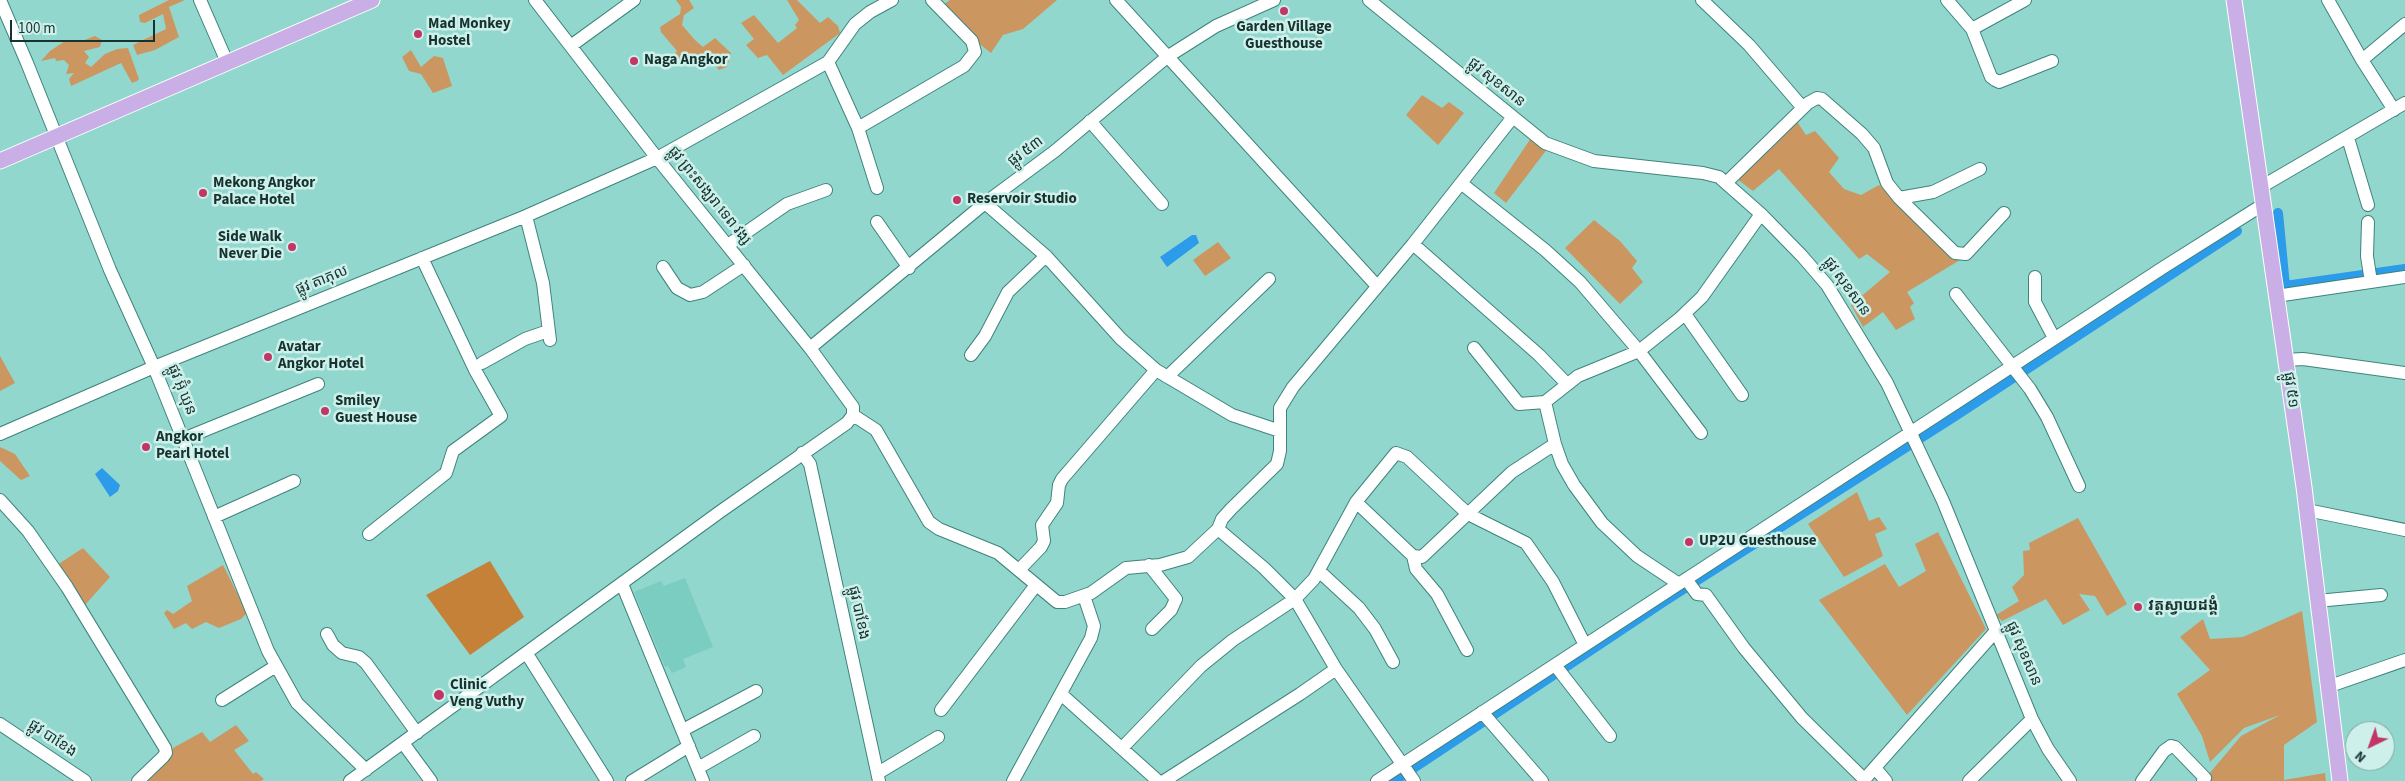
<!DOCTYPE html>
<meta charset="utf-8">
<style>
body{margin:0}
#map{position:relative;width:2405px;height:781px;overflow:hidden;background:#91d7cd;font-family:"Source Sans 3",sans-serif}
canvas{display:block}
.north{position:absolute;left:2345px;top:721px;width:50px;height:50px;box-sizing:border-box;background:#cef0eb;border:1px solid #84a4a0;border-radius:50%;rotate:222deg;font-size:14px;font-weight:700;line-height:20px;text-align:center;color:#163330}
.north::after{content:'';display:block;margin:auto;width:18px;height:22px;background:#c23565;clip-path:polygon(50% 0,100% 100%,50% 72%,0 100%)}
.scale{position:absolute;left:10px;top:20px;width:145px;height:22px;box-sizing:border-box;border:2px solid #163330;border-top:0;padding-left:6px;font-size:15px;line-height:18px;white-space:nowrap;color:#163330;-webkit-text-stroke:4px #cef0eb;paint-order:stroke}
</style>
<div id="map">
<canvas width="2405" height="781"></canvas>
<div class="north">N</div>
<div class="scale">100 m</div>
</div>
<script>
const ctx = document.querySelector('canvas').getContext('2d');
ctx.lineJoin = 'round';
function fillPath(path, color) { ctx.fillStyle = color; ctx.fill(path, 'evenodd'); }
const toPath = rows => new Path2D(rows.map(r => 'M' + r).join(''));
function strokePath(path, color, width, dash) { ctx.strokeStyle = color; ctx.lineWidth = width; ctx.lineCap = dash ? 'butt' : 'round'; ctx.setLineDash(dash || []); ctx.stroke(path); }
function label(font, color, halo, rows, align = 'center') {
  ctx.font = font + ' "Source Sans 3","Noto Sans Khmer",sans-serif'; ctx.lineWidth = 5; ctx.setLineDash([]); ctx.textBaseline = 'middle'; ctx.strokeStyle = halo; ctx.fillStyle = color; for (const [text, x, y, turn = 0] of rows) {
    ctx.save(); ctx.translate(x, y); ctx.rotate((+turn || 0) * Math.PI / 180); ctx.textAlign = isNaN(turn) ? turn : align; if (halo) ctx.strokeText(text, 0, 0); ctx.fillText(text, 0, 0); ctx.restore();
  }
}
fillPath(toPath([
 [685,578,713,647,683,659,686,667,672,673,668,666,665,667,634,592,661,581,664,586]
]), '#7bccc1');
fillPath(toPath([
 [169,0,185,0,169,7,179,37,155,50,137,55,133,45,166,29,163,14,145,23,140,22,139,15],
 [676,0,689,0,694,8,684,15,682,25,695,40,703,47,715,38,731,53,727,67,719,70,712,61,700,68,695,60,689,62,684,54,679,59,674,56,677,51,661,32,660,27,680,14,681,7],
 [787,0,797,0,820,23,828,17,838,26,840,33,783,75,767,55,758,58,746,45,754,39,741,23,754,15,778,43,797,28,795,25,799,20],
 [950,0,1057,0,1023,29,1003,35,991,53,972,38,944,4],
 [95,36,102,40,100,47,84,51,89,57,85,63,91,67,105,54,117,49,128,48,139,79,137,81,132,83,121,63,71,86,69,79,74,73,66,74,69,65,64,60,56,61,55,58,41,61,50,51,65,41,82,41],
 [411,50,421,67,434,56,443,58,452,86,433,93,421,74,409,71,402,57],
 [1422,95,1442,108,1449,102,1464,113,1438,145,1406,115],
 [1796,120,1806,135,1815,131,1839,158,1829,172,1844,189,1861,195,1879,185,1960,260,1907,292,1914,303,1910,307,1915,319,1896,330,1883,312,1863,327,1851,305,1890,272,1867,254,1859,259,1779,169,1753,191,1733,176],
 [1531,138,1548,148,1506,203,1494,193],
 [1594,220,1620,241,1637,261,1632,268,1643,282,1620,304,1565,248],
 [1218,242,1231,258,1205,276,1193,260],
 [0,356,15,383,0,391],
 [0,447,15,454,30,476,21,480,0,461],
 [1857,492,1869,521,1879,517,1887,529,1875,534,1883,556,1844,577,1808,524],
 [2078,518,2127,604,2107,616,2095,596,2079,594,2090,610,2063,625,2046,599,2002,621,1996,615,2019,601,2012,587,2024,575,2023,551,2030,550,2029,543],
 [1938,532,1986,629,1907,715,1819,600,1885,564,1899,587,1926,571,1915,544],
 [83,548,110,577,85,605,57,565],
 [223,565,247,613,241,619,219,628,206,622,192,629,186,623,174,629,164,613,167,610,173,614,192,601,187,586],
 [2302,611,2317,722,2284,745,2284,780,2325,773,2326,781,2203,781,2241,736,2280,715,2244,728,2210,762,2202,736,2177,694,2210,670,2180,637,2203,619,2210,639,2243,637],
 [236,725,249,741,234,750,253,774,256,772,264,779,261,781,145,781,159,767,173,748,202,732,210,742]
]), '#cc9661');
fillPath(toPath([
 [490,561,524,617,470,655,426,595]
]), '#c58138');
fillPath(toPath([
 [1192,235,1196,235,1199,243,1167,267,1160,257],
 [102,468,120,485,118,491,110,497,95,474]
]), '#2c9bea');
strokePath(toPath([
 [2278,213,2285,286,2405,269],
 [1394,781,1666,600,1955,416,2237,231]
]), '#2c9bea', 10);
const minor = toPath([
 [0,0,27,63,110,270,154,367,268,651,297,703,366,770],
 [200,0,227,62],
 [535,0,657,158,810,348,853,407,853,415],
 [1116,0,1377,286],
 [1369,0,1545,143,1594,161,1703,173,1719,177,1761,214,1802,256,1827,285,1887,383,1943,501,2032,719,2048,749,2070,781],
 [1702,0,1749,45,1803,108],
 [1947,0,1972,29,1991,77,1995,80,1999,82,2052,61],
 [2328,0,2362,60,2394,110],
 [1972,29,2025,0],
 [572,45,634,0],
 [2362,60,2405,24],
 [828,62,858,128,877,188],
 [1090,121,1162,204],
 [858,128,964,66,975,52,972,41,932,0],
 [2348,138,2368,205],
 [1727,182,1808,103,1817,98,1822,99,1862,134,1874,148,1887,183,1899,198,1955,253,1966,254,2004,213],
 [1461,183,1545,250,1580,282,1639,351,1701,433],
 [2261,187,2405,103],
 [1899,198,1933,192,1980,169],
 [985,203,1046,256,1121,339,1156,370,1232,415,1280,431],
 [526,216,543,283,550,340],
 [877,222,909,268],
 [2368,222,2367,256,2371,282],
 [1413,244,1539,355,1567,384],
 [728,245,787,204,826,190],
 [663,267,677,288,690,295,703,292,744,265],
 [2035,277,2035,302,2054,338],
 [1956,294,2030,389,2047,417,2079,486],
 [2276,296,2405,277],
 [1685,314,1742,395],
 [810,348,985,203,1055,151,1167,57,1216,26,1274,0],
 [1474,348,1519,404,1545,402,1578,376,1639,351,1679,319,1702,297,1761,214],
 [971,355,985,336,1008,292,1046,256],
 [2286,360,2303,359,2405,373],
 [482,363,525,339,548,331],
 [1167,377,1269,279],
 [853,415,876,430,929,522,939,529,998,553,1057,602,1065,602,1091,593,1126,568,1160,565,1188,557,1218,529,1222,519,1231,509,1277,464,1280,451,1280,408,1293,387,1413,244,1513,117],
 [0,434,154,367,526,216,657,158,828,62,855,24,870,12,892,0],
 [183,439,318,384],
 [1555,444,1562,464,1574,485,1602,523,1637,556,1679,584],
 [802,453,810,464,879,781],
 [0,500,28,531,67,587,165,748,166,753,163,757,138,781],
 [1356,502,1413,556,1422,557,1512,472,1555,444,1545,402],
 [2307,510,2405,530],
 [214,517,294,481],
 [1218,529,1264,568,1295,599,1336,669,1414,781],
 [369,534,446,473,453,451,501,416,475,370,422,258],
 [1413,556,1416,569,1437,594,1467,650],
 [1149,565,1176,599,1171,610,1152,629],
 [1019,570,1041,547,1044,541,1042,525,1057,503,1059,485,1062,479,1156,370],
 [1319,571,1359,608,1375,629,1393,662],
 [1686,579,1697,594,1706,595,1744,648,1802,718,1864,779],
 [622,584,703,781],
 [2317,601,2381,595],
 [327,634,333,645,342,653,359,657,366,663,417,733],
 [527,654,607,781],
 [1555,665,1610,736],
 [2327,687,2405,660],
 [1061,694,1158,781],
 [222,700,276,666],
 [941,710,1036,585],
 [1482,712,1542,781],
 [0,724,85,781],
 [683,730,756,691],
 [403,743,431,781],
 [1122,748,1201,666,1233,640,1295,599,1314,579,1356,502,1396,453,1407,457,1468,514,1526,543,1553,582,1585,645],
 [698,768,754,736],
 [1875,768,1886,781],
 [878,773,938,737],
 [350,781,721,511,847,423,853,415],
 [632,781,689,746],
 [1013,781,1091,638,1094,626,1084,596],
 [1164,781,1300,694,1336,669],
 [1377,781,2164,267,2264,204],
 [1863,781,1995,632],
 [1969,781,2032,719],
 [2142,781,2164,751,2171,746,2175,747,2205,778,2203,781]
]);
const major = toPath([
 [2234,0,2304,487,2340,781],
 [0,161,372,0]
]);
strokePath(minor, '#3e847b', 14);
strokePath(major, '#fff', 17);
strokePath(minor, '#fff', 12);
strokePath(major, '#c9afe6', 15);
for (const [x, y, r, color] of [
 [1284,11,5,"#c23565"],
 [418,34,5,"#c23565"],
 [634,61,5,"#c23565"],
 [203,193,5,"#c23565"],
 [957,200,5,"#c23565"],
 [292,247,5,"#c23565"],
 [268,357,5,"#c23565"],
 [325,411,5,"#c23565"],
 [146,447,5,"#c23565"],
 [1689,542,5,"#c23565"],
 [2138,607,5,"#c23565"],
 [439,695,6,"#c23565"]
]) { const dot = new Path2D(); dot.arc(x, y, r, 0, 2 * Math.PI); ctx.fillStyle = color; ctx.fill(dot); strokePath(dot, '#cef0eb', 2); }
label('bold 15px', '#163330', '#cef0eb', [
 ["Mad Monkey",428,25],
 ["Hostel",428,42],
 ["Garden Village",1284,28,"center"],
 ["Guesthouse",1284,45,"center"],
 ["Naga Angkor",644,61],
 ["Mekong Angkor",213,184],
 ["Palace Hotel",213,201],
 ["Reservoir Studio",967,200],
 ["Side Walk",282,238,"right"],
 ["Never Die",282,255,"right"],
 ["Avatar",278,348],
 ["Angkor Hotel",278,365],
 ["Smiley",335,402],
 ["Guest House",335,419],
 ["Angkor",156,438],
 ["Pearl Hotel",156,455],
 ["UP2U Guesthouse",1699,542],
 ["វត្តស្វាយដង្គំ",2148,607],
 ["Clinic",450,686],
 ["Veng Vuthy",450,703]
], 'left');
label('15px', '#163330', '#cef0eb', [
 ["ផ្លូវ សុខសាន",1496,83,39],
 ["ផ្លូវ ៥៣",1026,152,-37],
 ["ផ្លូវ ព្រះសង្ឃរា ទេព វង្ស",709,196,51],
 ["ផ្លូវ តាភុល",322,281,-22],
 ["ផ្លូវ សុខសាន",1846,287,54],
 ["ផ្លូវ អ៊ុំ ឃុន",181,390,68],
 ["ផ្លូវ ៥១",2290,390,82],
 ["ផ្លូវ បាខែង",858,613,78],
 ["ផ្លូវ សុខសាន",2023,654,67],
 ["ផ្លូវ បាខែង",52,739,34]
]);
</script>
